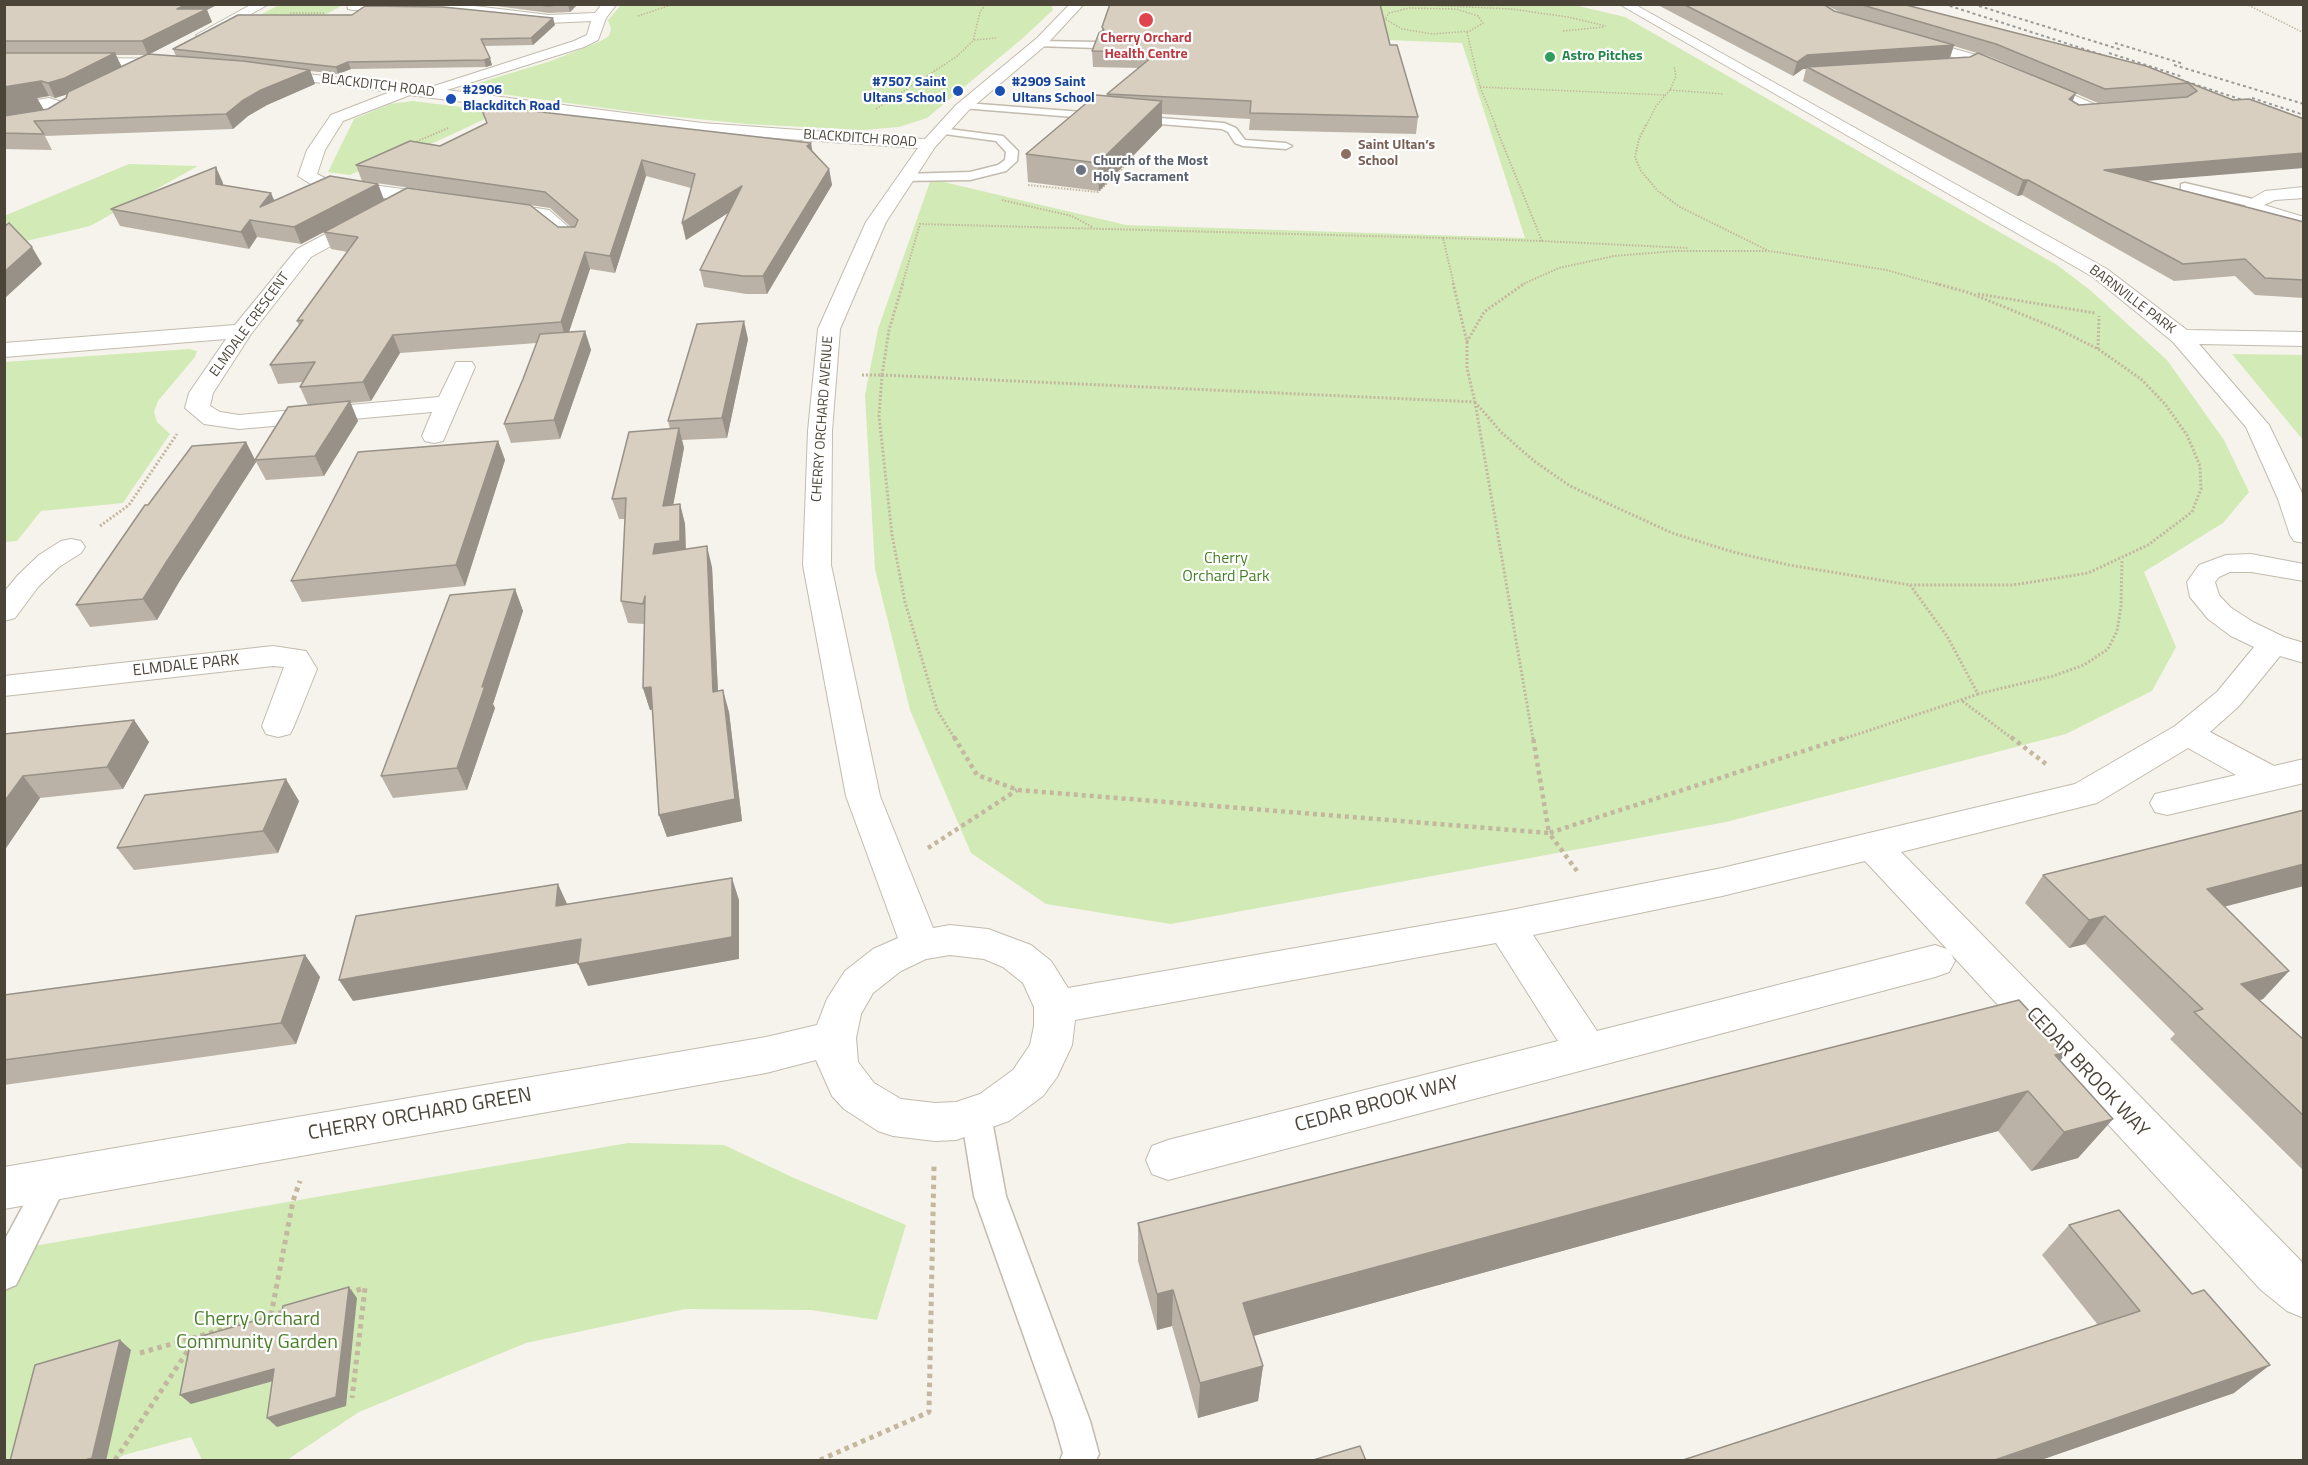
<!DOCTYPE html>
<meta charset="utf-8">
<style>
body{margin:0}
#map{position:relative;width:2308px;height:1465px;overflow:hidden;background:#f6f3ec;font-family:"Titillium Web",sans-serif}
canvas{display:block}
.frame{position:absolute;inset:0;border:6px solid #4b4439;pointer-events:none}
</style>
<div id="map">
<canvas width="2308" height="1465"></canvas>
<div class="frame"></div>
</div>
<script>
const ctx = document.querySelector('canvas').getContext('2d');
ctx.lineJoin = 'round';
function fillPath(path, color) { ctx.fillStyle = color; ctx.fill(path, 'evenodd'); }
const toPath = rows => new Path2D(rows.map(r => 'M' + r).join(''));
function strokePath(path, color, width, dash) { ctx.strokeStyle = color; ctx.lineWidth = width; ctx.lineCap = dash ? 'butt' : 'round'; ctx.setLineDash(dash || []); ctx.stroke(path); }
function label(font, color, halo, rows, align = 'center') {
  ctx.font = font + ' "Titillium Web",sans-serif'; ctx.lineWidth = 4.5; ctx.setLineDash([]); ctx.textBaseline = 'middle'; ctx.strokeStyle = halo; ctx.fillStyle = color; for (const [text, x, y, turn = 0] of rows) {
    ctx.save(); ctx.translate(x, y); ctx.rotate((+turn || 0) * Math.PI / 180); ctx.textAlign = isNaN(turn) ? turn : align; if (halo) ctx.strokeText(text, 0, 0); ctx.fillText(text, 0, 0); ctx.restore();
  }
}
fillPath(toPath([
 [1051,4,1053,10,1024,37,927,118,899,127,863,130,747,124,649,114,472,90,465,87,551,61,599,42,609,36,611,29,608,20,621,5],
 [1570,4,1625,17,2057,265,2090,290,2167,360,2224,440,2249,492,2223,523,2144,572,2176,647,2152,691,2066,734,1726,822,1171,924,1046,904,971,853,910,710,875,569,865,395,878,329,931,179,1126,225,1525,238,1462,43,1363,39,1353,5],
 [279,5,343,5,291,33,205,44],
 [413,101,500,112,431,144,417,145,350,175,328,172,354,119,390,104],
 [129,164,198,166,90,226,5,246,4,216],
 [189,349,197,351,195,357,158,401,154,412,157,422,170,434,123,503,41,511,17,541,5,542,5,362],
 [2232,354,2303,355,2303,440],
 [628,1143,724,1145,794,1178,906,1225,877,1320,811,1310,685,1309,526,1343,359,1412,287,1460,202,1460,191,1437,124,1455,115,1460,5,1460,5,1251]
]), '#d2eab5');
const service = toPath([
 [1039,41,1097,42,1102,45,1097,48,1036,46,1034,44,1039,41],
 [966,103,1224,123,1236,128,1245,140,1286,143,1292,146,1286,149,1243,146,1235,143,1228,132,1222,129,962,108,962,104,966,103],
 [941,128,1003,136,1018,151,1017,161,1006,171,970,180,900,181,900,175,904,174,970,172,998,165,1005,160,1006,152,996,141,937,133,937,129,941,128],
 [2185,183,2257,200,2259,203,2253,207,2181,190,2181,184,2185,183],
 [976,1102,986,1106,991,1115,1006,1196,1090,1421,1099,1454,1096,1460,1060,1460,1063,1453,1054,1421,974,1196,961,1115,966,1106,976,1102],
 [54,1165,65,1169,69,1179,16,1285,4,1290,4,1241,43,1169,54,1165]
]);
const minor = toPath([
 [252,4,269,4,208,38,203,39,196,35,252,4],
 [347,4,458,4,549,15,595,13,602,4,616,5,606,18,598,40,584,47,447,90,702,123,925,139,956,105,1037,38,1070,4,1084,4,1047,44,968,111,935,147,886,222,840,329,832,431,831,565,880,796,933,928,950,925,988,929,1031,945,1051,961,1068,988,1506,911,1722,868,2075,784,2175,726,2217,692,2254,647,2231,636,2208,619,2190,597,2187,582,2199,565,2226,555,2251,554,2304,564,2304,581,2251,572,2230,572,2219,577,2215,582,2219,595,2230,607,2253,622,2284,637,2304,643,2304,663,2280,656,2239,706,2210,732,2274,766,2304,759,2304,783,2167,815,2155,812,2150,803,2155,794,2236,775,2188,748,2097,803,1901,852,2304,1264,2304,1318,2287,1311,2261,1290,1951,954,1955,961,1949,972,1935,977,1168,1180,1152,1174,1146,1160,1152,1146,1168,1140,1558,1041,1496,943,1075,1020,1072,1045,1057,1077,1043,1096,1009,1121,956,1140,935,1141,893,1136,878,1131,844,1109,832,1096,816,1060,766,1073,4,1209,4,1167,766,1037,817,1025,827,999,845,971,873,949,898,938,846,796,803,565,808,431,818,329,866,222,918,148,702,133,410,95,343,121,325,150,317,174,327,179,440,194,449,200,447,204,440,206,317,188,298,176,307,150,331,115,390,92,269,76,264,75,262,72,264,69,428,88,574,41,587,35,591,21,549,23,445,11,353,10,348,9,347,4],
 [1865,861,1947,949,1935,945,1597,1031,1533,935,1722,896,1865,861],
 [950,955,984,959,1003,967,1023,983,1034,1007,1034,1026,1030,1045,1013,1070,980,1094,956,1102,935,1103,901,1099,874,1083,858,1062,856,1038,861,1014,873,993,901,971,926,959,950,955],
 [1619,4,1634,4,2107,269,2187,330,2304,332,2304,346,2199,344,2269,425,2304,497,2304,543,2294,541,2290,535,2278,499,2246,427,2173,342,2145,319,2093,277,1619,4],
 [1909,36,1990,59,2101,107,2103,110,2101,113,2089,113,1980,65,1904,43,1902,40,1909,36],
 [4,57,179,59,186,63,179,67,4,65,4,57],
 [49,98,72,105,74,108,55,122,4,130,4,120,45,115,53,109,4,115,4,105,49,98],
 [2304,187,2304,198,2275,200,2264,205,2304,217,2304,229,2258,217,2248,211,2244,203,2265,191,2304,187],
 [497,202,549,210,581,238,578,242,564,242,536,219,490,212,488,208,490,204,497,202],
 [367,212,376,218,374,222,311,257,251,334,213,393,210,406,220,412,239,415,439,397,456,362,472,362,475,367,443,441,434,443,425,441,422,436,432,412,239,429,204,424,185,408,189,393,226,339,4,357,4,343,235,325,297,249,367,212],
 [71,539,81,541,85,547,81,553,59,567,38,587,15,618,4,621,4,592,18,575,39,555,61,541,71,539],
 [273,646,306,651,317,669,294,726,290,734,278,737,266,734,262,726,284,667,273,666,4,696,4,676,273,646]
]);
strokePath(service, '#c2bbae', 3);
strokePath(minor, '#c2bbae', 2);
strokePath(toPath([
 [1406,4,1511,9,1568,17,1606,26],
 [2246,4,2304,33],
 [1409,8,1456,9,1478,16,1483,23,1470,31,1433,34,1402,29,1385,19,1389,13,1409,8],
 [290,13,309,13],
 [638,16,674,4],
 [306,17,311,13,324,13],
 [1563,31,1604,27],
 [1467,32,1480,87,1496,126],
 [974,40,996,38],
 [1480,87,1665,95],
 [1670,90,1723,94],
 [876,109,956,57,973,41,980,12,986,4],
 [1646,126,1656,106,1670,90,1676,76,1674,66]
]), '#c4b79f', 1.5, [1.5, 1.5]);
strokePath(toPath([
 [1646,125,1639,139,1635,157,1641,171,1658,191,1680,207,1767,250],
 [411,144,448,128],
 [1028,185,1098,192,1134,157,1129,156],
 [1002,200,1072,216,1092,227],
 [1443,238,1542,241,1495,125],
 [1542,241,1688,248],
 [902,285,920,224,1443,238,1454,285],
 [1521,285,1559,268,1614,256,1676,251,1770,251,1886,270,1940,285]
]), '#c4b79f', 2, [1.5, 1.5]);
strokePath(toPath([
 [1453,283,1467,342],
 [1978,294,2095,313],
 [1467,342,1467,368,1475,402],
 [1467,342,1484,312,1525,283],
 [2098,349,2099,316],
 [862,375,882,375],
 [882,375,1475,402],
 [882,375,879,416,892,535,905,602,937,710,955,739],
 [882,375,889,330,903,283],
 [1475,402,1502,433,1534,461,1570,486,1672,533,1733,552,1789,565,1910,585,2013,585,2088,573,2148,545,2192,512,2201,489,2200,466,2187,435,2165,404,2141,379,2098,349,2058,329,1970,293,1934,283],
 [1475,402,1533,739],
 [100,526,129,505,177,434],
 [1910,585,1947,636,1978,694,2053,676,2084,665,2108,649,2117,631,2121,607,2122,560],
 [1978,694,1961,700,2013,739],
 [1843,739,1961,700]
]), '#c4b79f', 3, [2, 2]);
strokePath(toPath([
 [954,737,977,775,1018,790,1549,833,1533,737],
 [2011,737,2046,764],
 [928,848,1017,790],
 [1577,871,1549,833,1847,737]
]), '#c4b79f', 4.5, [4, 4]);
strokePath(toPath([
 [348,1293,365,1288,352,1398],
 [271,1315,293,1201,300,1181],
 [140,1353,286,1311],
 [115,1460,191,1346],
 [820,1460,929,1412,934,1166]
]), '#c4b79f', 5, [4.5, 4.5]);
fillPath(service, '#fff');
fillPath(minor, '#fff');
strokePath(toPath([
 [1944,4,2115,59],
 [1979,6,2122,50],
 [2115,43,2184,64],
 [2109,53,2183,77],
 [2174,65,2304,104],
 [2175,78,2258,105],
 [2252,98,2304,115]
]), '#9a9a9a', 2, [3, 3]);
fillPath(toPath([
 [4,4,207,10,212,22,149,54,176,56,173,49,555,25,533,45,484,46,492,65,486,67,351,69,338,74,310,71,315,84,267,105,248,116,233,129,45,136,52,150,4,149],
 [116,55,147,55,121,67],
 [67,94,66,98,48,109,44,110,37,98,49,96,55,98],
 [481,4,578,4,570,12,549,13],
 [1656,4,1823,4,1834,11,1842,13,1824,4,1902,4,2146,66,2233,100,2146,181,2304,222,2304,298,2255,295,2235,276,2174,281,2022,195,2017,196,1803,81,1806,69,1803,69,1793,76],
 [1954,46,1977,53,1970,57,1950,58],
 [1979,53,1991,57,2098,103,2182,98,2079,105],
 [1102,27,1390,45,1418,117,1416,134,1249,130,1250,119,1162,114,1162,126,1099,191,1028,182,1026,154,1107,96,1107,94,1139,68,1093,67,1092,51,1102,31],
 [480,105,813,151,829,169,832,185,767,294,746,294,704,287,700,270,728,213,686,240,682,223,691,188,646,176,615,273,590,269,569,332,585,331,591,350,560,439,511,443,504,424,523,379,537,343,400,353,371,401,350,403,358,421,324,476,266,480,255,460,308,405,300,387,303,382,278,384,270,365,299,325,297,321,348,252,331,249,324,232,301,244,257,237,249,249,120,226,111,209,223,183,223,185,274,200,378,184,384,200,495,200,362,181,356,165,440,146,487,124],
 [530,205,550,208,571,227,558,227],
 [748,339,727,438,682,440,684,448,673,505,680,504,685,524,686,549,712,567,718,691,729,712,742,821,667,837,659,815,652,709,650,710,643,688,644,624,628,623,621,601,625,519,619,519,612,499,670,429,668,421],
 [498,441,505,460,465,586,302,602,291,581],
 [246,442,256,462,179,582,157,620,90,627,76,605,148,505],
 [515,589,523,611,493,704,495,708,467,790,393,798,381,776],
 [134,720,149,742,123,789,40,798,4,851,4,734],
 [299,801,278,853,134,870,117,848],
 [2043,875,2224,907,2289,971,2263,999,2260,1000,2304,1040,2304,1171,2170,1039,2175,1034,2085,944,2069,948,2025,903],
 [305,955,320,977,296,1044,4,1085,4,995],
 [2060,1061,2113,1119,2078,1158,2031,1171,1998,1131,1253,1336,1263,1366,1258,1401,1198,1418,1172,1326,1157,1330,1138,1261,1138,1223],
 [2069,1225,2234,1393,2038,1461,1680,1461,2098,1325,2042,1255]
]), '#bab2a6');
fillPath(toPath([
 [187,4,219,4,207,10,212,22,148,55,142,41,177,9],
 [569,4,578,4,570,12,568,5],
 [553,18,555,25,533,45,531,38],
 [1954,45,1949,59,1807,67,1806,69,1803,69,1793,76,1797,62,1807,55],
 [115,53,122,67,72,93,55,98,48,83],
 [490,58,492,65,486,67,484,60],
 [348,62,351,69,338,74,336,67],
 [310,70,315,84,267,105,248,116,233,129,226,114,242,101,261,90],
 [41,81,49,96,37,98,45,112,4,118,4,87],
 [2076,93,2070,107,2069,99],
 [1162,101,1162,126,1099,191,1098,163],
 [811,143,814,159,807,146],
 [2304,153,2304,168,2097,185,2104,170],
 [642,160,646,176,615,273,610,256],
 [216,167,223,183,223,200,216,184],
 [829,169,832,185,767,294,763,276],
 [2023,180,2028,180,2022,195,2017,196],
 [378,184,384,200,301,244,294,227],
 [742,186,745,202,686,240,682,223],
 [271,193,278,209,260,207],
 [250,220,257,237,249,249,241,232],
 [32,247,42,264,4,299,4,272],
 [585,252,590,269,566,341,561,322],
 [744,321,748,339,727,438,722,418],
 [585,331,591,350,560,439,554,420],
 [393,335,400,353,371,401,363,382],
 [350,401,358,421,324,476,315,456],
 [679,428,684,448,669,527,663,506],
 [498,441,505,460,465,586,456,565],
 [246,442,256,462,179,582,157,620,143,599,167,561],
 [680,504,685,524,686,562,653,554,655,544],
 [707,546,712,567,719,714,713,692],
 [515,589,523,611,493,704,495,708,467,790,457,768,482,687],
 [651,687,658,708,650,710,643,688],
 [723,690,729,712,742,821,667,837,659,815],
 [134,720,149,742,123,789,107,767],
 [23,776,40,798,4,851,4,802],
 [286,779,299,801,278,853,263,831],
 [2304,864,2304,886,2185,917,2207,889],
 [732,878,739,900,739,959,588,986,578,964],
 [558,884,568,906,556,906],
 [2105,916,2085,944,2069,948,2089,920],
 [581,939,591,961,353,1001,339,980],
 [305,955,320,977,296,1044,281,1023],
 [2289,971,2263,999,2217,1012,2241,984],
 [2067,1052,2035,1092,2028,1091,1998,1131,1239,1340,1243,1303],
 [2113,1119,2078,1158,2031,1171,2064,1132],
 [349,1287,357,1298,346,1406,277,1427,267,1418],
 [1173,1290,1172,1326,1157,1330,1157,1294],
 [120,1340,131,1350,106,1461,82,1461],
 [2270,1365,2234,1393,2038,1461,1992,1461],
 [1263,1366,1258,1401,1198,1418,1200,1383],
 [274,1369,284,1378,191,1404,180,1395]
]), '#979187');
const building = toPath([
 [4,4,187,4,177,9,207,9,142,41,4,41,4,4],
 [533,4,569,4,547,6,533,4],
 [1110,4,1380,4,1390,45,1397,45,1418,117,1250,113,1251,101,1107,94,1158,52,1092,51,1099,33,1104,30,1102,27,1110,4],
 [1683,4,1823,4,1834,11,1954,45,1807,55,1797,62,1683,4],
 [1859,4,1902,4,2146,66,2233,100,2249,99,2304,119,2304,153,2104,170,2304,222,2304,280,2265,278,2245,259,2183,264,2028,180,2023,180,1807,67,1970,57,1978,53,2076,93,2069,99,2079,105,2187,97,2197,91,2188,83,2105,89,1996,44,1859,4],
 [365,6,443,7,553,18,531,38,481,39,490,58,484,60,348,62,336,67,173,49,238,15,352,15,365,6],
 [4,53,115,53,65,78,48,83,41,81,4,87,4,53],
 [148,54,243,61,310,70,261,90,242,101,226,114,34,121,44,134,4,133,4,116,48,109,66,98,68,92,148,54],
 [1096,95,1162,101,1098,163,1026,154,1096,95],
 [480,105,811,143,807,146,829,169,763,276,743,276,700,270,742,186,682,223,695,174,642,160,610,256,585,252,561,322,393,335,363,382,300,387,315,362,270,365,303,320,297,321,358,237,324,232,407,188,530,205,558,227,575,227,578,220,545,192,356,165,410,141,440,146,487,123,480,105],
 [216,167,216,184,271,193,260,207,330,176,378,184,294,227,250,220,241,232,111,209,216,167],
 [9,223,32,247,4,272,4,227,9,223],
 [744,321,722,418,668,421,697,324,744,321],
 [585,331,554,420,504,424,523,379,540,334,585,331],
 [350,401,315,456,255,460,288,407,350,401],
 [679,428,663,506,680,504,680,541,655,544,653,554,707,546,713,692,723,690,735,799,659,815,651,687,643,688,645,596,643,604,621,601,626,498,612,499,629,432,679,428],
 [498,441,456,565,291,581,358,452,498,441],
 [246,442,167,561,143,599,76,605,145,505,148,505,192,446,246,442],
 [515,589,482,687,485,686,457,768,381,776,450,595,515,589],
 [134,720,107,767,23,776,4,802,4,734,134,720],
 [286,779,263,831,117,848,145,795,286,779],
 [2304,810,2304,864,2207,889,2289,971,2241,984,2304,1040,2304,1116,2194,1012,2203,1009,2105,916,2089,920,2043,875,2304,810],
 [732,878,732,937,578,964,581,939,339,980,356,916,558,884,556,906,732,878],
 [305,955,281,1023,4,1060,4,995,305,955],
 [2019,1000,2067,1052,2055,1055,2113,1119,2064,1132,2028,1091,1243,1303,1263,1366,1200,1383,1173,1290,1157,1294,1138,1223,2019,1000],
 [2119,1210,2192,1294,2204,1290,2270,1365,1992,1461,1680,1461,2140,1311,2069,1225,2119,1210],
 [349,1287,336,1397,267,1418,274,1369,180,1395,191,1339,282,1313,283,1306,349,1287],
 [120,1340,92,1458,82,1461,10,1461,35,1365,120,1340],
 [1360,1446,1366,1461,1310,1461,1360,1446]
]);
fillPath(building, '#d8cfc1');
strokePath(building, '#979187', 1.5);
for (const [x, y, r, color] of [
 [1146,20,8,"#e0444e"],
 [1550,57,6,"#2e9e5b"],
 [958,91,6,"#1a4fb4"],
 [1000,91,6,"#1a4fb4"],
 [451,99,6,"#1a4fb4"],
 [1346,154,6,"#8d6e63"],
 [1081,170,6,"#6b7280"]
]) { const dot = new Path2D(); dot.arc(x, y, r, 0, 2 * Math.PI); ctx.fillStyle = color; ctx.fill(dot); strokePath(dot, '#fff', 2); }
label('bold 14px', '#be3a42', '#fff', [
 ["Cherry Orchard",1146,39],
 ["Health Centre",1146,55]
]);
label('bold 14px', '#27864d', '#fff', [
 ["Astro Pitches",1562,57]
], 'left');
label('bold 14px', '#164399', '#fff', [
 ["#7507 Saint",946,83,"right"],
 ["Ultans School",946,99,"right"],
 ["#2909 Saint",1012,83],
 ["Ultans School",1012,99],
 ["#2906",463,91],
 ["Blackditch Road",463,107]
], 'left');
label('14px', '#4b4439', '#fff', [
 ["BLACKDITCH ROAD",378,86,7],
 ["BLACKDITCH ROAD",860,139,4],
 ["BARNVILLE PARK",2132,300,37],
 ["ELMDALE CRESCENT",250,325,-54],
 ["CHERRY ORCHARD AVENUE",823,419,-86]
]);
label('bold 14px', '#785e54', '#fff', [
 ["Saint Ultan’s",1358,146],
 ["School",1358,162]
], 'left');
label('bold 14px', '#5b616d', '#fff', [
 ["Church of the Most",1093,162],
 ["Holy Sacrament",1093,178]
], 'left');
label('16px', '#4a7f2a', '#fff', [
 ["Cherry",1226,559],
 ["Orchard Park",1226,577]
]);
label('16px', '#4b4439', '#fff', [
 ["ELMDALE PARK",186,666,-6]
]);
label('20px', '#4b4439', '#fff', [
 ["CEDAR BROOK WAY",2087,1073,47],
 ["CEDAR BROOK WAY",1377,1105,-15],
 ["CHERRY ORCHARD GREEN",420,1115,-10]
]);
label('20px', '#4a7f2a', '#fff', [
 ["Cherry Orchard",257,1320],
 ["Community Garden",257,1343]
]);
</script>
